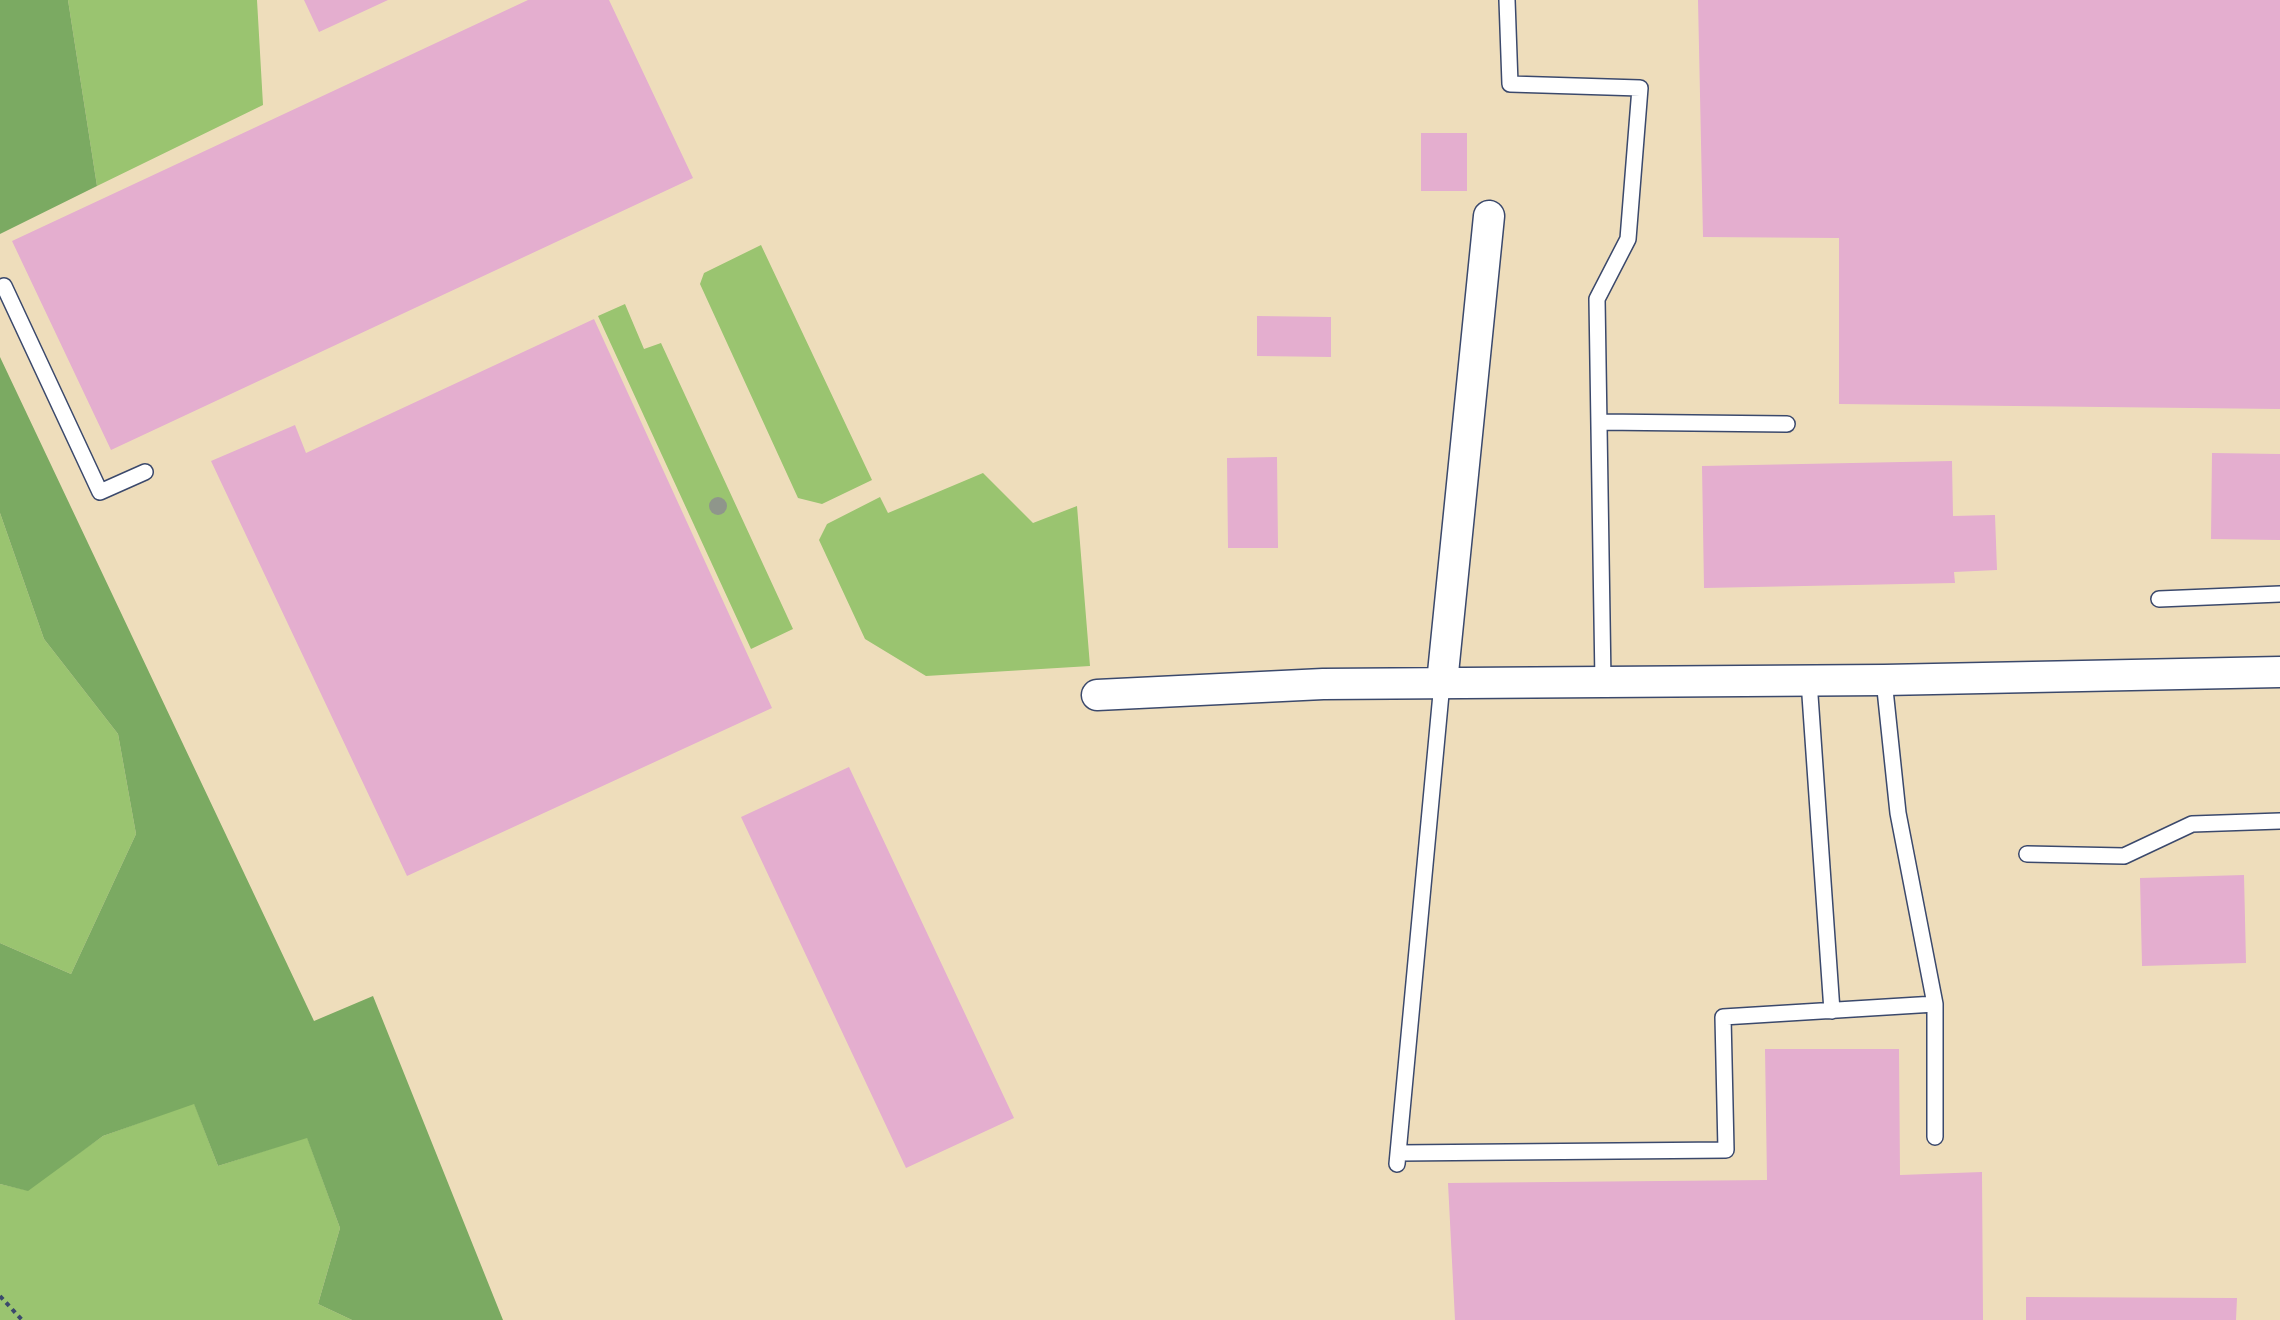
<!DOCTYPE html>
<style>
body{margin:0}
canvas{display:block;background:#edb}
</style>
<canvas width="2280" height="1320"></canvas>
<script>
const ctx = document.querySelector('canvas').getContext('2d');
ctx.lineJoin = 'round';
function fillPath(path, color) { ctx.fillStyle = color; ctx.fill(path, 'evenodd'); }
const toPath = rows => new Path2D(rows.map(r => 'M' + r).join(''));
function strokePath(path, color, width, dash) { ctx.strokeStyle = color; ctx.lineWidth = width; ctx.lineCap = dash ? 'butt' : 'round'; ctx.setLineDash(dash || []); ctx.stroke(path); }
fillPath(toPath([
 [68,0,257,0,263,105,97,186],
 [761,245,872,480,822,504,798,498,700,284,704,273],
 [625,304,644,349,661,343,793,629,751,649,598,316],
 [983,473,1033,523,1077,506,1090,666,926,676,865,639,819,540,827,524,880,497,888,513],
 [0,513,44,639,118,734,136,834,71,974,0,943],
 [194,1103,218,1166,307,1137,340,1228,318,1304,352,1320,0,1320,0,1184,26,1190,103,1136]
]), '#9ac470');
fillPath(toPath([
 [0,0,68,0,97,186,0,234],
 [0,357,314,1021,373,996,503,1320,352,1320,318,1304,340,1228,307,1138,218,1166,194,1104,103,1136,28,1191,0,1184,0,943,71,974,136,834,118,734,44,639,0,513]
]), '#7baa62');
fillPath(toPath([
 [304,0,388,0,319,32],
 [528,0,609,0,693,178,111,450,12,241],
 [1698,0,2280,0,2280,409,1839,404,1839,238,1703,237],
 [1421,133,1467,133,1467,191,1421,191],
 [1257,316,1331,317,1331,357,1257,356],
 [594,319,772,708,407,876,211,461,295,425,306,453],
 [2212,453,2280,454,2280,540,2211,539],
 [1277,457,1278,548,1228,548,1227,458],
 [1952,461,1953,516,1995,515,1997,570,1954,572,1955,583,1704,588,1702,466],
 [849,767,1014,1118,906,1168,741,817],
 [2244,875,2246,963,2142,966,2140,878],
 [1765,1049,1899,1049,1900,1175,1982,1172,1983,1320,1455,1320,1448,1183,1767,1180],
 [2026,1297,2237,1298,2236,1320,2026,1320]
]), '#e4aecf');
const lane = toPath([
 [1507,0,1510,84,1640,88,1628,239,1597,299,1603,682],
 [4,286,100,492,145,472],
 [1599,422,1787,424],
 [2159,599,2280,594],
 [1884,680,1898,813,1935,1004,1935,1137],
 [1809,681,1832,1011],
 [2027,854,2124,856,2192,824,2280,821],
 [1399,1153,1726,1150,1723,1017,1935,1004],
 [1397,1164,1442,683]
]);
const street = toPath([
 [1442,683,1489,216],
 [1097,695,1323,684,1884,680,2280,672]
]);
strokePath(lane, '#3b496c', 18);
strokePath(street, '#3b496c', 33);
strokePath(toPath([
 [0,1296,22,1320]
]), '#3b496c', 4, [4.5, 4.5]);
strokePath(lane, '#fff', 15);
strokePath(street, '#fff', 30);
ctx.fillStyle = '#8f968b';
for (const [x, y] of [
 [718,506]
]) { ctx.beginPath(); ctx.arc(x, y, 9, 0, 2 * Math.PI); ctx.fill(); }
</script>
